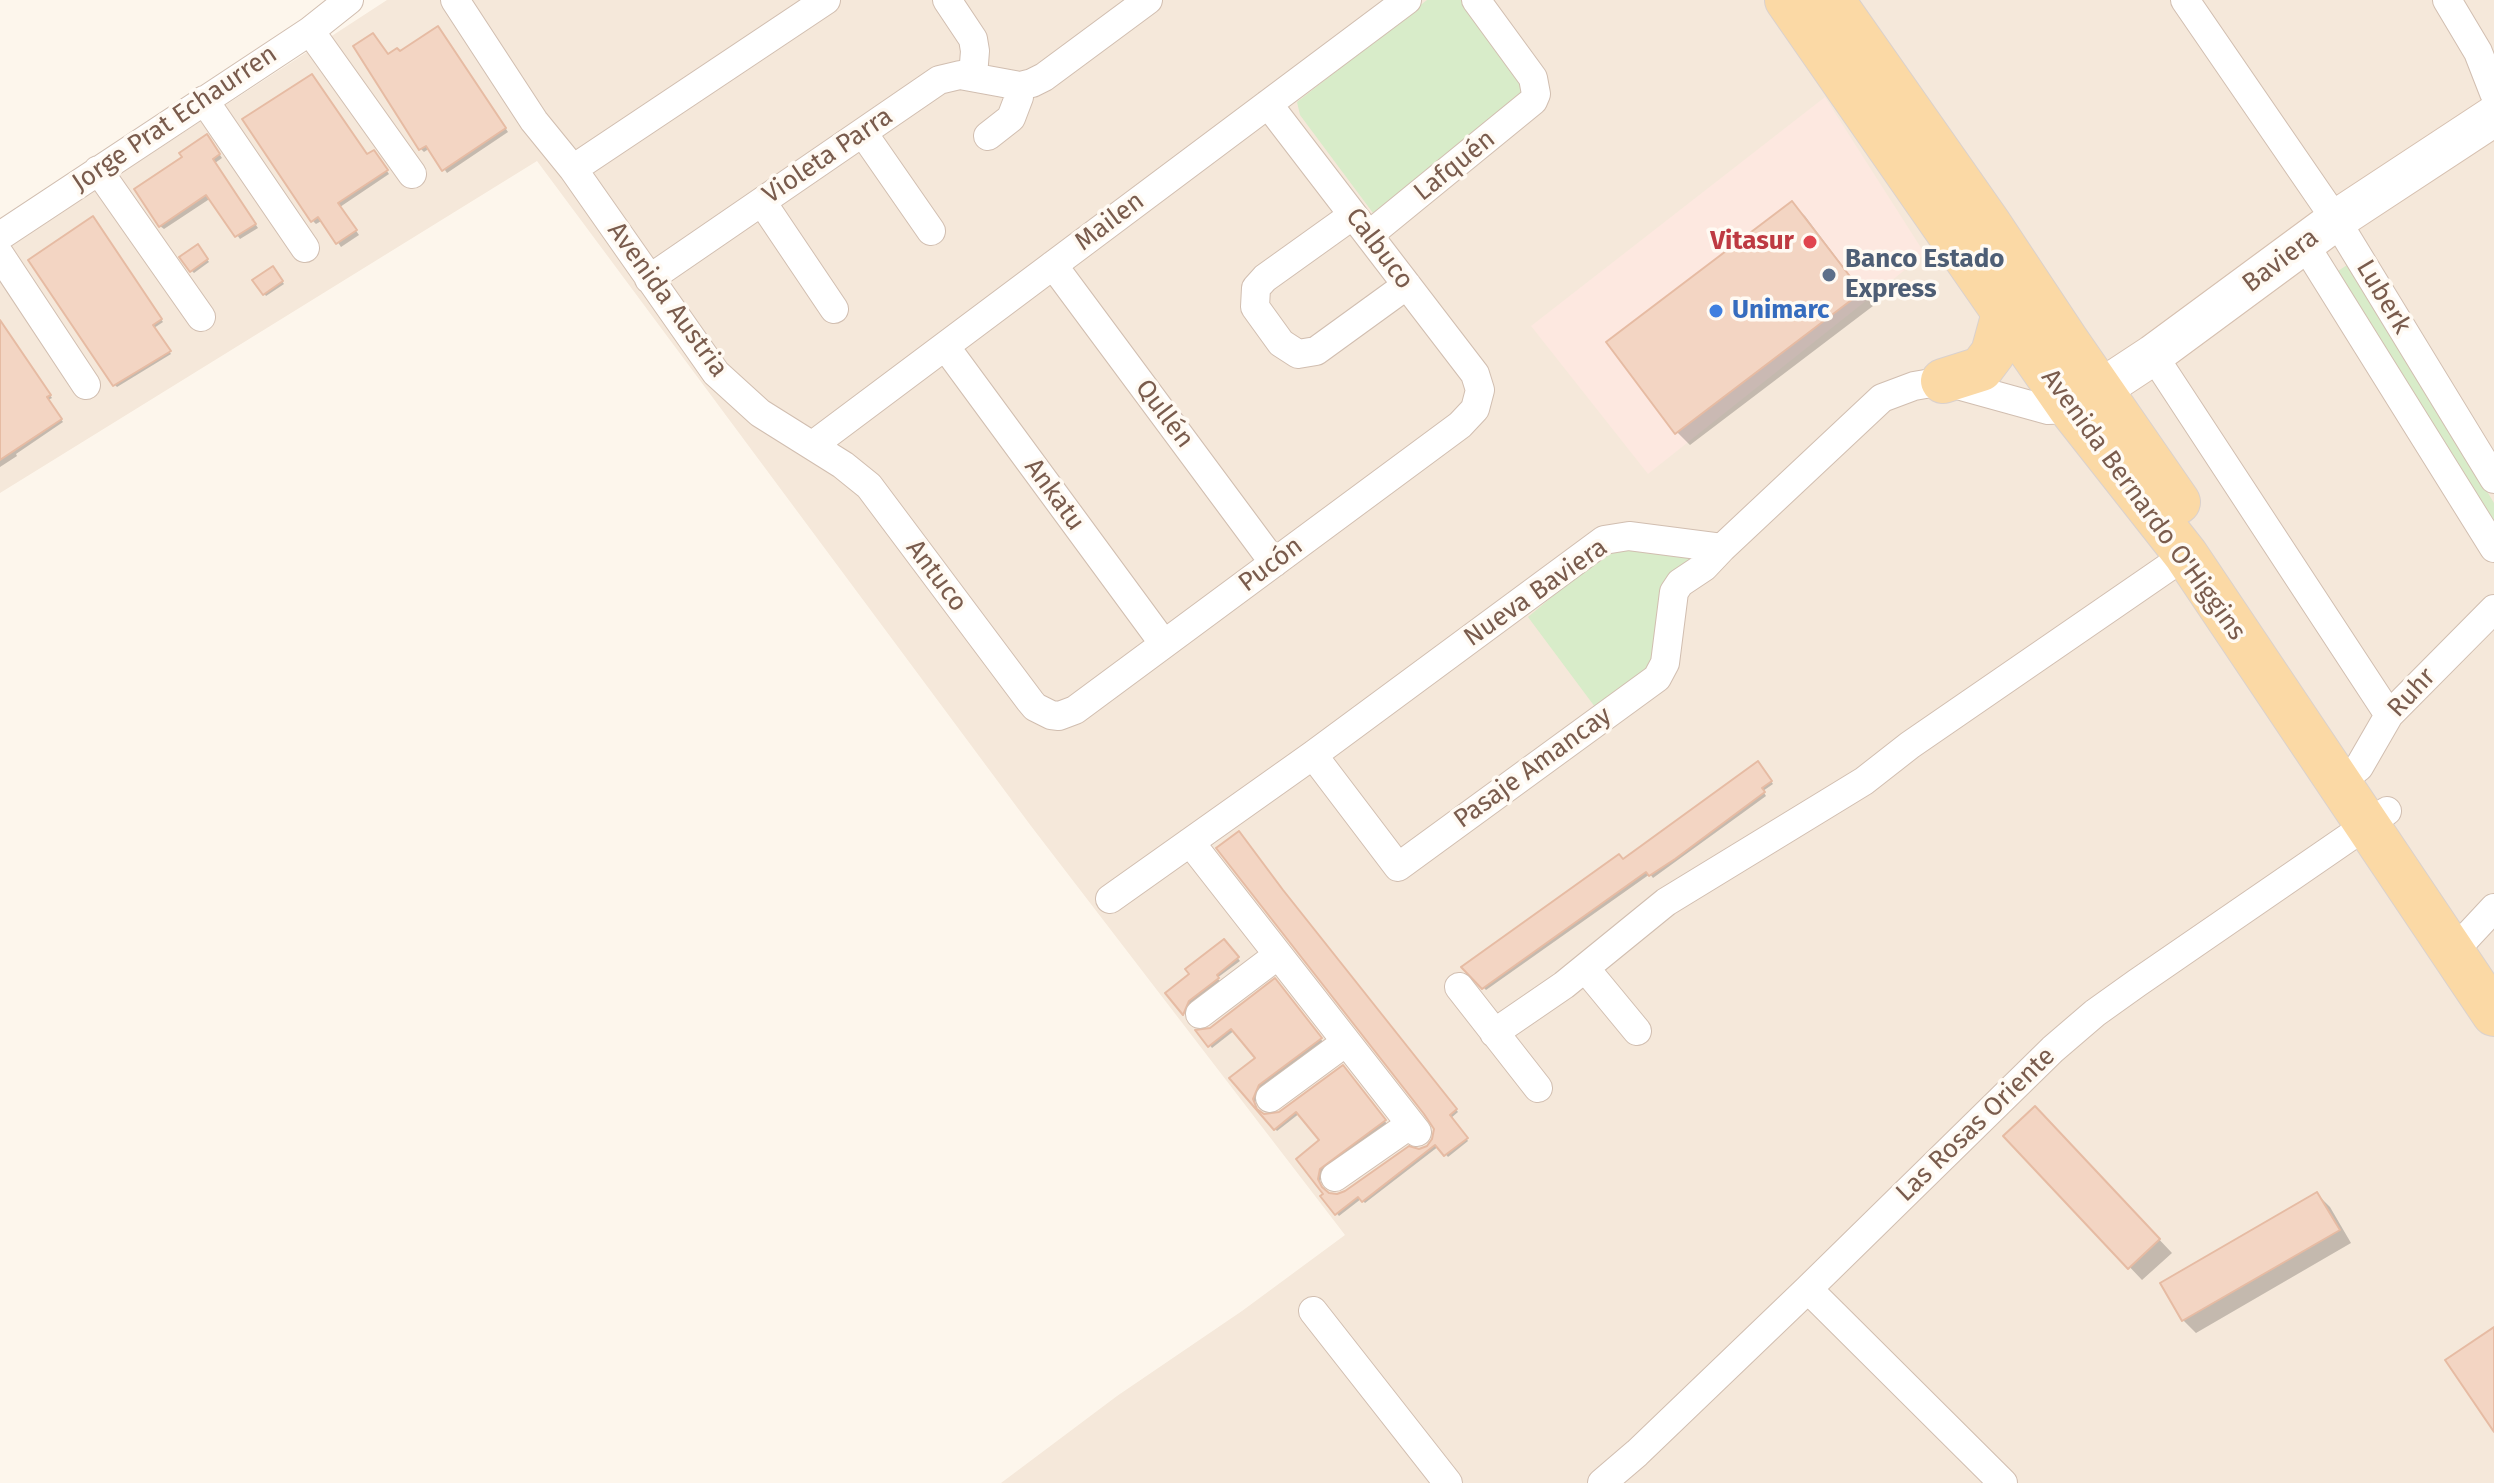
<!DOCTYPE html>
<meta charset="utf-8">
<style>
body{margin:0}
canvas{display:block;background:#fdf6ec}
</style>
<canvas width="2494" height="1483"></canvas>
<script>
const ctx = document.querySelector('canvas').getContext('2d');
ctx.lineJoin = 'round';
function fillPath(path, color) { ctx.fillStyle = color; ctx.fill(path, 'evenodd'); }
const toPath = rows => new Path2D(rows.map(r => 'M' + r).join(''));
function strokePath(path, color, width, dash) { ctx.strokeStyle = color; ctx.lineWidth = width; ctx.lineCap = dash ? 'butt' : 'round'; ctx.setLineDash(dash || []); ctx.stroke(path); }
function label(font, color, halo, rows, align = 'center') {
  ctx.font = font + ' "Fira Sans",sans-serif'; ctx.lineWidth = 7; ctx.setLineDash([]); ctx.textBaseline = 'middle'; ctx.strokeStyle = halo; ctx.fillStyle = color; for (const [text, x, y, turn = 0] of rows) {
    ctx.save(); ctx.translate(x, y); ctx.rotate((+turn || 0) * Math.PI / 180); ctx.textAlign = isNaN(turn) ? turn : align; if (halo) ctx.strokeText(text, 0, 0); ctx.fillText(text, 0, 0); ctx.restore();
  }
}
fillPath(toPath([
 [387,0,2494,0,2494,1483,1001,1483,1117,1396,1242,1311,1345,1235,1031,826,537,161,0,493,0,252]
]), '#f5e8da');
fillPath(toPath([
 [1825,97,1925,254,1648,474,1531,326]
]), '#fde8e0');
fillPath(toPath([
 [1427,0,1463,0,1526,86,1521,98,1373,213,1300,115,1297,102],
 [2350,263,2494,503,2494,538,2332,275],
 [1627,546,1696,558,1651,669,1595,707,1528,617,1599,557]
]), '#d8ecc9');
fillPath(toPath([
 [441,32,508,132,447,173,430,148,424,152,421,149,388,56,400,53],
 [245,120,368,156,374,152,389,174,340,207,359,235,341,247,323,220,316,224,313,221],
 [210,140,222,158,215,163,258,228,240,239,211,198,164,229,160,226],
 [1792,204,1805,216,1873,306,1690,445,1677,432],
 [95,221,163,322,154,328,171,354,117,387,115,385],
 [200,249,209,262,194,273,191,270],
 [275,271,284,284,266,296,264,293],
 [0,323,52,398,48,400,63,422,16,454,17,456,0,467],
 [1760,766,1773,784,1763,791,1766,796,1653,878,1650,874,1486,990,1464,968],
 [1285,895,1458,1112,1451,1118,1468,1141,1448,1157,1439,1146,1365,1203,1361,1199,1339,1216,1323,1196,1345,1193,1429,1146,1435,1138,1436,1129],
 [1224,941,1240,961,1217,978,1220,981,1191,1003,1186,1015,1168,994,1192,974],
 [1275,981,1323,1042,1261,1087,1255,1103,1256,1106,1232,1078,1258,1059,1235,1030,1212,1048,1199,1031,1211,1029],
 [1343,1068,1387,1124,1327,1166,1320,1181,1322,1189,1299,1159,1322,1141,1300,1113,1277,1131,1264,1116,1280,1114],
 [2048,1122,2172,1253,2142,1280,2006,1136],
 [2317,1194,2330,1207,2351,1243,2196,1333,2183,1320]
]), '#0003');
const building = toPath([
 [438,26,506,128,442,171,426,146,419,150,353,46,373,33,388,54,397,48,400,51,438,26],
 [312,74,367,154,374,150,388,170,338,203,357,230,336,244,318,217,311,222,242,119,312,74],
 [207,134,220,154,213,159,256,224,235,237,206,195,159,227,134,189,182,157,179,153,207,134],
 [1792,201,1862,292,1675,434,1606,342,1792,201],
 [93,216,162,319,153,325,171,351,113,386,28,260,93,216],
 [198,244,208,259,190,272,179,257,198,244],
 [273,266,283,281,263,295,252,280,273,266],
 [0,320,51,395,47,397,62,419,0,460,0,320],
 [1758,761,1772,781,1762,788,1765,792,1675,859,1649,876,1646,872,1482,989,1461,967,1619,854,1623,859,1758,761],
 [1239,831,1283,890,1457,1109,1450,1115,1468,1138,1444,1156,1435,1145,1362,1202,1358,1197,1335,1215,1320,1196,1323,1194,1296,1159,1319,1140,1296,1112,1274,1130,1229,1078,1255,1058,1231,1029,1208,1047,1195,1030,1210,1028,1275,978,1322,1038,1259,1085,1253,1099,1257,1109,1264,1114,1279,1112,1343,1065,1386,1120,1320,1169,1318,1179,1322,1187,1329,1193,1337,1194,1345,1191,1409,1146,1419,1149,1427,1146,1432,1139,1434,1129,1424,1114,1216,848,1239,831],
 [1224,939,1239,957,1217,975,1219,978,1189,1001,1183,1015,1165,993,1189,974,1185,969,1224,939],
 [2035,1106,2160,1239,2128,1269,2003,1136,2035,1106],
 [2317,1192,2340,1230,2182,1321,2160,1283,2317,1192],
 [2494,1327,2494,1432,2445,1360,2494,1327]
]);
fillPath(building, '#f3d5c3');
strokePath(building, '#e6bba3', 2);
const street = toPath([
 [455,0,534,121,573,169,716,373,760,413,843,465,869,486,1030,701,1035,707,1051,715,1059,716,1075,710,1460,425,1475,409,1480,390,1475,374,1268,104],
 [947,0,973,39,975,51,973,76],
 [2185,0,2336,220,2494,479],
 [2447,0,2478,52,2494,93],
 [310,31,412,174],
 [204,100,305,248],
 [863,133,931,231],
 [988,136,1011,118,1019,97,1020,86],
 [573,169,826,0],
 [98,170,201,317],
 [762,202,834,309],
 [1353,215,1265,278,1256,288,1255,307,1281,343,1298,354,1316,351,1407,285],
 [1369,235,1533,101,1536,94,1533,78,1476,0],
 [0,236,310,31,349,0],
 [2305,245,2494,548],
 [0,255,86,385],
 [1053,265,1274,563],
 [649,279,939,80,960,75,1020,86,1032,83,1044,77,1148,0],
 [945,346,1164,644],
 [2153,355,2389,715],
 [813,445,1407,0],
 [1313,755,1398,867,1657,678,1665,663,1674,592,1680,583,1704,567,1722,548],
 [2339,782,2359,767,2389,715,2494,609],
 [1190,842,1417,1132],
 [1110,899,1313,755,1604,540,1629,536,1722,548,1882,398,1914,386,1943,381,2048,410,2071,409],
 [2453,952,2494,908],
 [1585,968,1637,1031],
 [1459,987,1538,1088],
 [1200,1014,1278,955],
 [1494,1033,1564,985,1666,902,1864,781,1910,745,2186,555],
 [1270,1098,1346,1042],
 [1335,1177,1411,1124],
 [1808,1289,2003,1483],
 [1313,1311,1448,1483],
 [1602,1483,1637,1453,1808,1289,2053,1049,2095,1013,2137,983,2387,811]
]);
const secondary = toPath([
 [2074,407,2153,355,2336,220,2494,116]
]);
const primary = toPath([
 [1787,0,2071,409,2186,555,2494,1014],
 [1832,0,1989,224,2066,340,2178,502],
 [1943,381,1981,369,1993,353,2004,313]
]);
strokePath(street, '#d1beb0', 30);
strokePath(secondary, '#d6c0b0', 42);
strokePath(primary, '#dad1cd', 46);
strokePath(street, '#fff', 28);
strokePath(secondary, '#fff', 40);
strokePath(primary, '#fbd9a5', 44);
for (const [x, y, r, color] of [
 [1810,242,8,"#e0444e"],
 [1829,275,8,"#5c6f8a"],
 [1716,311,8,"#3f7fe0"]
]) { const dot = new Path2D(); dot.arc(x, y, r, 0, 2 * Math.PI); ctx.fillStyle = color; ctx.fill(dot); strokePath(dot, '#fffaf3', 3); }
label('26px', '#7a5c4d', '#fffaf3', [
 ["Jorge Prat Echaurren",175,119,-34],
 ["Violeta Parra",828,156,-34],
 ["Lafquén",1455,166,-39],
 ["Mailen",1110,222,-37],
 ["Calbuco",1379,249,53],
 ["Baviera",2281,261,-37],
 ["Luberk",2383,297,59],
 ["Avenida Austria",667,300,54],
 ["Qullén",1164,414,53],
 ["Ankatu",1054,495,54],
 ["Avenida Bernardo O'Higgins",2143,505,54],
 ["Pucón",1271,565,-37],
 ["Antuco",936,576,53],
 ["Nueva Baviera",1536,593,-35],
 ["Ruhr",2412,693,-47],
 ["Pasaje Amancay",1533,768,-36],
 ["Las Rosas Oriente",1976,1125,-44]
]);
label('bold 26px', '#be3a42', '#fffaf3', [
 ["Vitasur",1794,242]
], 'right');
label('bold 26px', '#4e5e75', '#fffaf3', [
 ["Banco Estado",1845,260],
 ["Express",1845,290]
], 'left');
label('bold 26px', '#366cbe', '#fffaf3', [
 ["Unimarc",1732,311]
], 'left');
</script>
